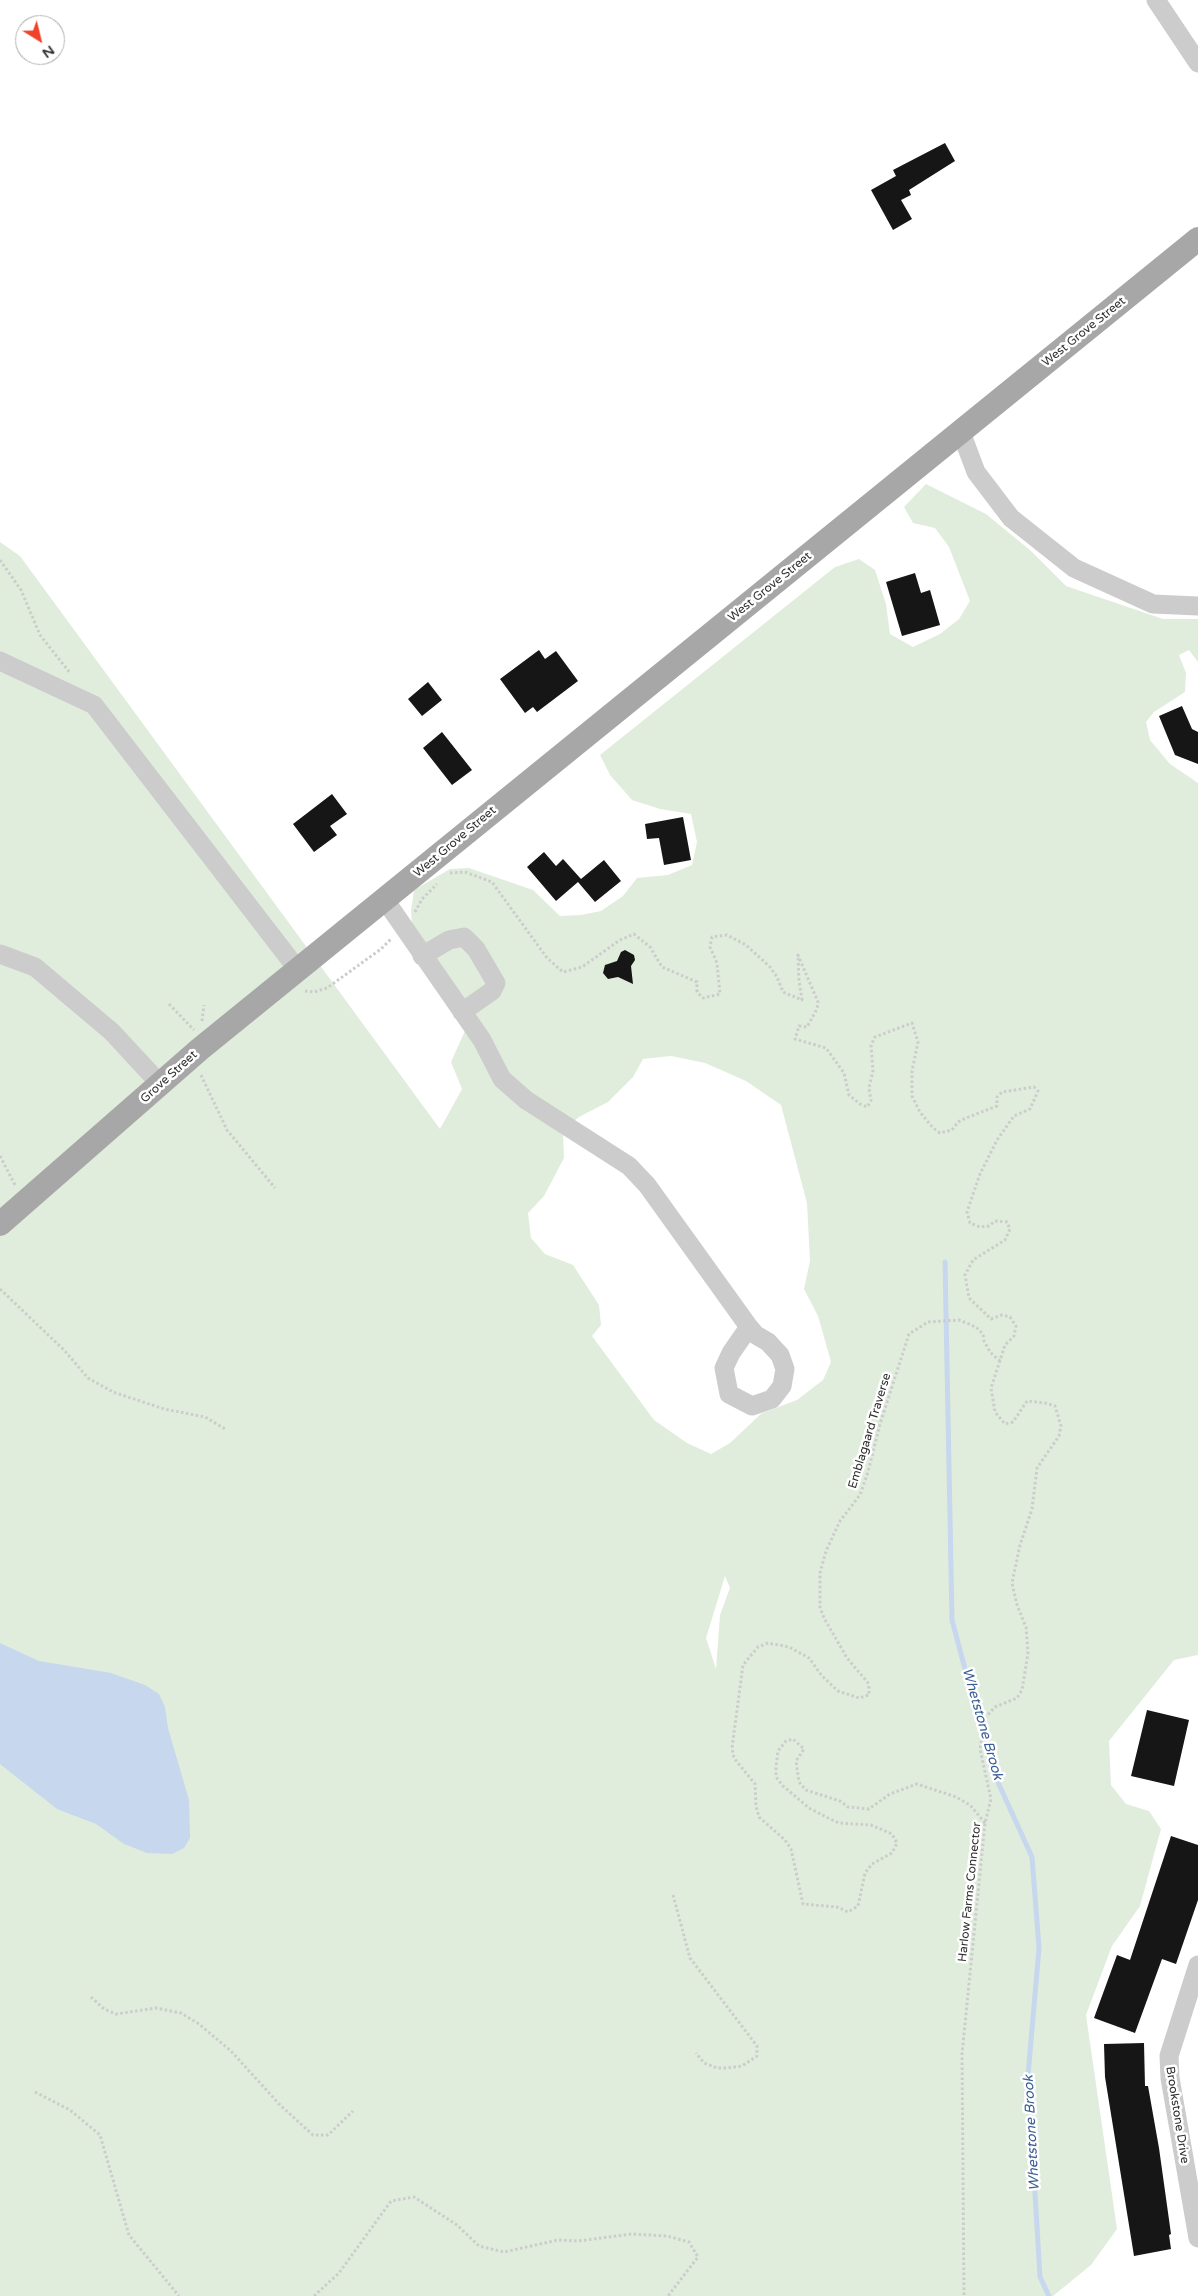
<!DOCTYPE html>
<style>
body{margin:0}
#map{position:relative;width:1198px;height:2296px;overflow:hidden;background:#fff;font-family:"Varela Round",sans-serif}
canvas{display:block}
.north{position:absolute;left:15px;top:15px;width:50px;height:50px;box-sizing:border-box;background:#fff;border:1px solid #acacac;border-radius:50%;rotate:144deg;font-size:14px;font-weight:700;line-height:20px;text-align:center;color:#2f2f2f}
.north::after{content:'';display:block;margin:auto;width:18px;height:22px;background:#ed442a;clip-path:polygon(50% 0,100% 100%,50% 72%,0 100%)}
</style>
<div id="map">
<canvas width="1198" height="2296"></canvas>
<div class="north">N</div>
</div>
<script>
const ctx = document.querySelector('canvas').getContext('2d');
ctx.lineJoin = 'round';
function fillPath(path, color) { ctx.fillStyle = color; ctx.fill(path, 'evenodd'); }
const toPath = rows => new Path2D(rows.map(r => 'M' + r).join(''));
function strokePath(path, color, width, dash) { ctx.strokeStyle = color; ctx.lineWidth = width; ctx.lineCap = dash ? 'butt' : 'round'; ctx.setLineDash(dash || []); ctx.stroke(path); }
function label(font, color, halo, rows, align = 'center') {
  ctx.font = font + ' "Varela Round",sans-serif'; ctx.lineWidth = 5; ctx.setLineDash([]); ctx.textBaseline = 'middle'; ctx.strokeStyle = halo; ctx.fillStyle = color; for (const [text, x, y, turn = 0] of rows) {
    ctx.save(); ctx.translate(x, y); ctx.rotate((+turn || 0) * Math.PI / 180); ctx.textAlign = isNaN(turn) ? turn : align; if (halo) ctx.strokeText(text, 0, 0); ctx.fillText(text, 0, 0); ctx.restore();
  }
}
fillPath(toPath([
 [926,484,986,514,1030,550,1066,586,1163,619,1198,619,1198,662,1189,650,1179,655,1186,673,1185,692,1154,712,1146,722,1150,740,1170,764,1198,783,1198,1655,1174,1660,1109,1741,1111,1785,1126,1804,1149,1811,1161,1829,1140,1906,1112,1946,1086,2015,1117,2229,1091,2265,1053,2296,0,2296,0,542,20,556,440,1129,462,1089,451,1062,477,1004,461,997,414,948,411,911,414,890,450,869,469,868,533,890,560,916,581,915,601,911,623,896,637,878,668,875,692,865,697,842,691,814,660,809,632,800,610,775,600,755,835,567,859,559,875,570,886,604,890,634,913,647,940,634,959,619,970,601,949,547,935,528,913,523,904,507],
 [671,1056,705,1063,746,1081,781,1105,807,1203,810,1261,804,1289,818,1316,831,1362,823,1380,797,1400,762,1413,730,1443,711,1454,687,1443,654,1420,592,1336,601,1325,599,1305,573,1265,545,1254,531,1238,528,1213,544,1196,564,1158,563,1131,579,1117,608,1102,633,1077,643,1059],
 [725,1576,730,1588,720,1615,716,1669,706,1638]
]), '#e1eddc');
fillPath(toPath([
 [0,1643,39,1661,111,1673,145,1685,159,1694,165,1707,168,1728,189,1800,190,1838,184,1848,172,1854,147,1853,124,1844,96,1824,57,1809,0,1764]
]), '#c7d7ed');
strokePath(toPath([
 [945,1262,952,1620,991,1767,1032,1857,1039,1948,1028,2076,1040,2277,1049,2296]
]), '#c7d7ed', 5);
fillPath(toPath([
 [945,143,955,161,909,190,911,195,901,200,912,219,893,230,871,190,896,176,893,170],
 [915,573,921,593,930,590,940,625,902,636,886,582],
 [539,650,545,659,556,651,578,681,537,712,533,707,525,713,500,679],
 [428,682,442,700,422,716,408,699],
 [1182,706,1192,729,1198,732,1198,764,1175,755,1159,716],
 [442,732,472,770,452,785,423,748],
 [332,794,347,814,330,826,337,835,314,852,293,824],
 [683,817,691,860,664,865,659,838,647,839,645,824],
 [544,852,556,866,563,859,581,879,604,860,621,881,595,902,578,882,556,901,527,867],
 [625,950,634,955,635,960,631,966,633,984,618,977,608,979,603,973,605,965,617,961,621,952],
 [1147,1710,1189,1720,1174,1786,1131,1776],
 [1171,1836,1198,1845,1198,1900,1176,1964,1162,1959,1135,2033,1094,2018,1117,1955,1130,1960],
 [1144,2043,1145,2086,1148,2086,1159,2148,1171,2234,1169,2235,1171,2249,1134,2256,1105,2077,1104,2044]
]), '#161616');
strokePath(toPath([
 [0,560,21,590,40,635,70,673],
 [450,873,465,872,492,882,547,958,563,972,582,967,620,940,634,934,650,947,662,967,697,982,697,992,703,998,720,994,717,963,710,947,712,937,727,935,746,945,770,967,777,977,783,992,802,1000,799,980,798,955,818,1002,817,1009,807,1027,799,1026,795,1039,826,1048,844,1073,849,1095,860,1104,867,1107,871,1101,869,1088,873,1071,871,1045,875,1037,912,1023,918,1042,912,1071,912,1096,920,1112,933,1128,940,1133,952,1130,958,1122,966,1118,997,1106,997,1097,1002,1092,1034,1087,1038,1091,1030,1109,1014,1116,997,1140,980,1174,967,1212,970,1223,980,1227,989,1226,995,1221,1007,1222,1010,1229,1005,1240,973,1260,965,1275,969,1298,991,1319,1002,1315,1010,1317,1016,1326,1014,1336,1005,1345,991,1388,995,1412,1005,1424,1013,1422,1027,1401,1045,1403,1055,1406,1061,1426,1059,1436,1037,1468,1032,1509,1020,1545,1012,1583,1017,1605,1026,1627,1028,1653,1022,1690,1017,1698,995,1707,985,1718,980,1749,991,1799,985,1823,962,2054,964,2296],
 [415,912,422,899,437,884],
 [305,991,314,992,327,988,381,949,391,939],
 [169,1004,194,1030],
 [202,1021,204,1005],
 [201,1075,227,1130,275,1188],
 [0,1156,15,1185],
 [0,1289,64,1350,88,1378,113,1392,164,1409,205,1417,227,1430],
 [985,1823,970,1805,956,1797,917,1784,890,1794,869,1809,848,1807,840,1801,806,1790,799,1782,796,1761,804,1749,793,1739,786,1741,778,1751,776,1767,776,1777,783,1786,809,1808,828,1818,839,1823,871,1825,892,1834,897,1843,892,1853,872,1864,865,1873,858,1906,848,1912,837,1907,803,1904,791,1849,785,1840,759,1817,756,1806,755,1784,734,1758,732,1748,743,1665,758,1647,768,1643,789,1647,809,1658,822,1676,838,1691,859,1698,869,1695,869,1684,847,1658,824,1618,820,1607,820,1573,826,1551,840,1521,860,1495,868,1472,880,1424,909,1334,928,1322,959,1320,976,1327,983,1334,984,1341,990,1352,1000,1361],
 [673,1895,690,1958,757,2046,757,2056,742,2066,727,2068,717,2068,704,2063,696,2053],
 [91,1997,104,2009,116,2014,156,2008,181,2013,199,2024,231,2051,280,2105,313,2135,328,2135,353,2111],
 [35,2092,70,2110,100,2135,129,2235,179,2296],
 [314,2296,339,2273,391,2201,414,2197,457,2225,479,2246,504,2252,558,2240,578,2241,632,2234,667,2236,689,2242,698,2257,668,2296]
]), '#ccc', 3, [2.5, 2.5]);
strokePath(toPath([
 [1156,0,1198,63],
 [961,432,976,472,1011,518,1074,568,1153,604,1198,606],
 [0,661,94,705,298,970],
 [385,900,482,1040,502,1079,526,1100,629,1166,647,1185,749,1327,756,1335,768,1342,780,1355,785,1369,782,1386,772,1399,752,1406,729,1394,724,1368,731,1353,749,1327],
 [0,954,35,967,112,1032,161,1085],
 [422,956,449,940,464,937,476,949,496,983,492,991,462,1012],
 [1198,1965,1169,2056,1170,2078,1198,2238]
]), '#ccc', 19);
strokePath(toPath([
 [0,1224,200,1049,1198,239]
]), '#a7a7a7', 24);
label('12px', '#2f2f2f', '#fff', [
 ["West Grove Street",1084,332,-39],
 ["West Grove Street",770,587,-39],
 ["West Grove Street",455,842,-40],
 ["Grove Street",169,1077,-42],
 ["Emblagaard Traverse",870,1431,-73],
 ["Harlow Farms Connector",970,1892,-84],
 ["Brookstone Drive",1177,2115,81]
]);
label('italic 14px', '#395e95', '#fff', [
 ["Whetstone Brook",982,1724,74],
 ["Whetstone Brook",1032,2133,-93]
]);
</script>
